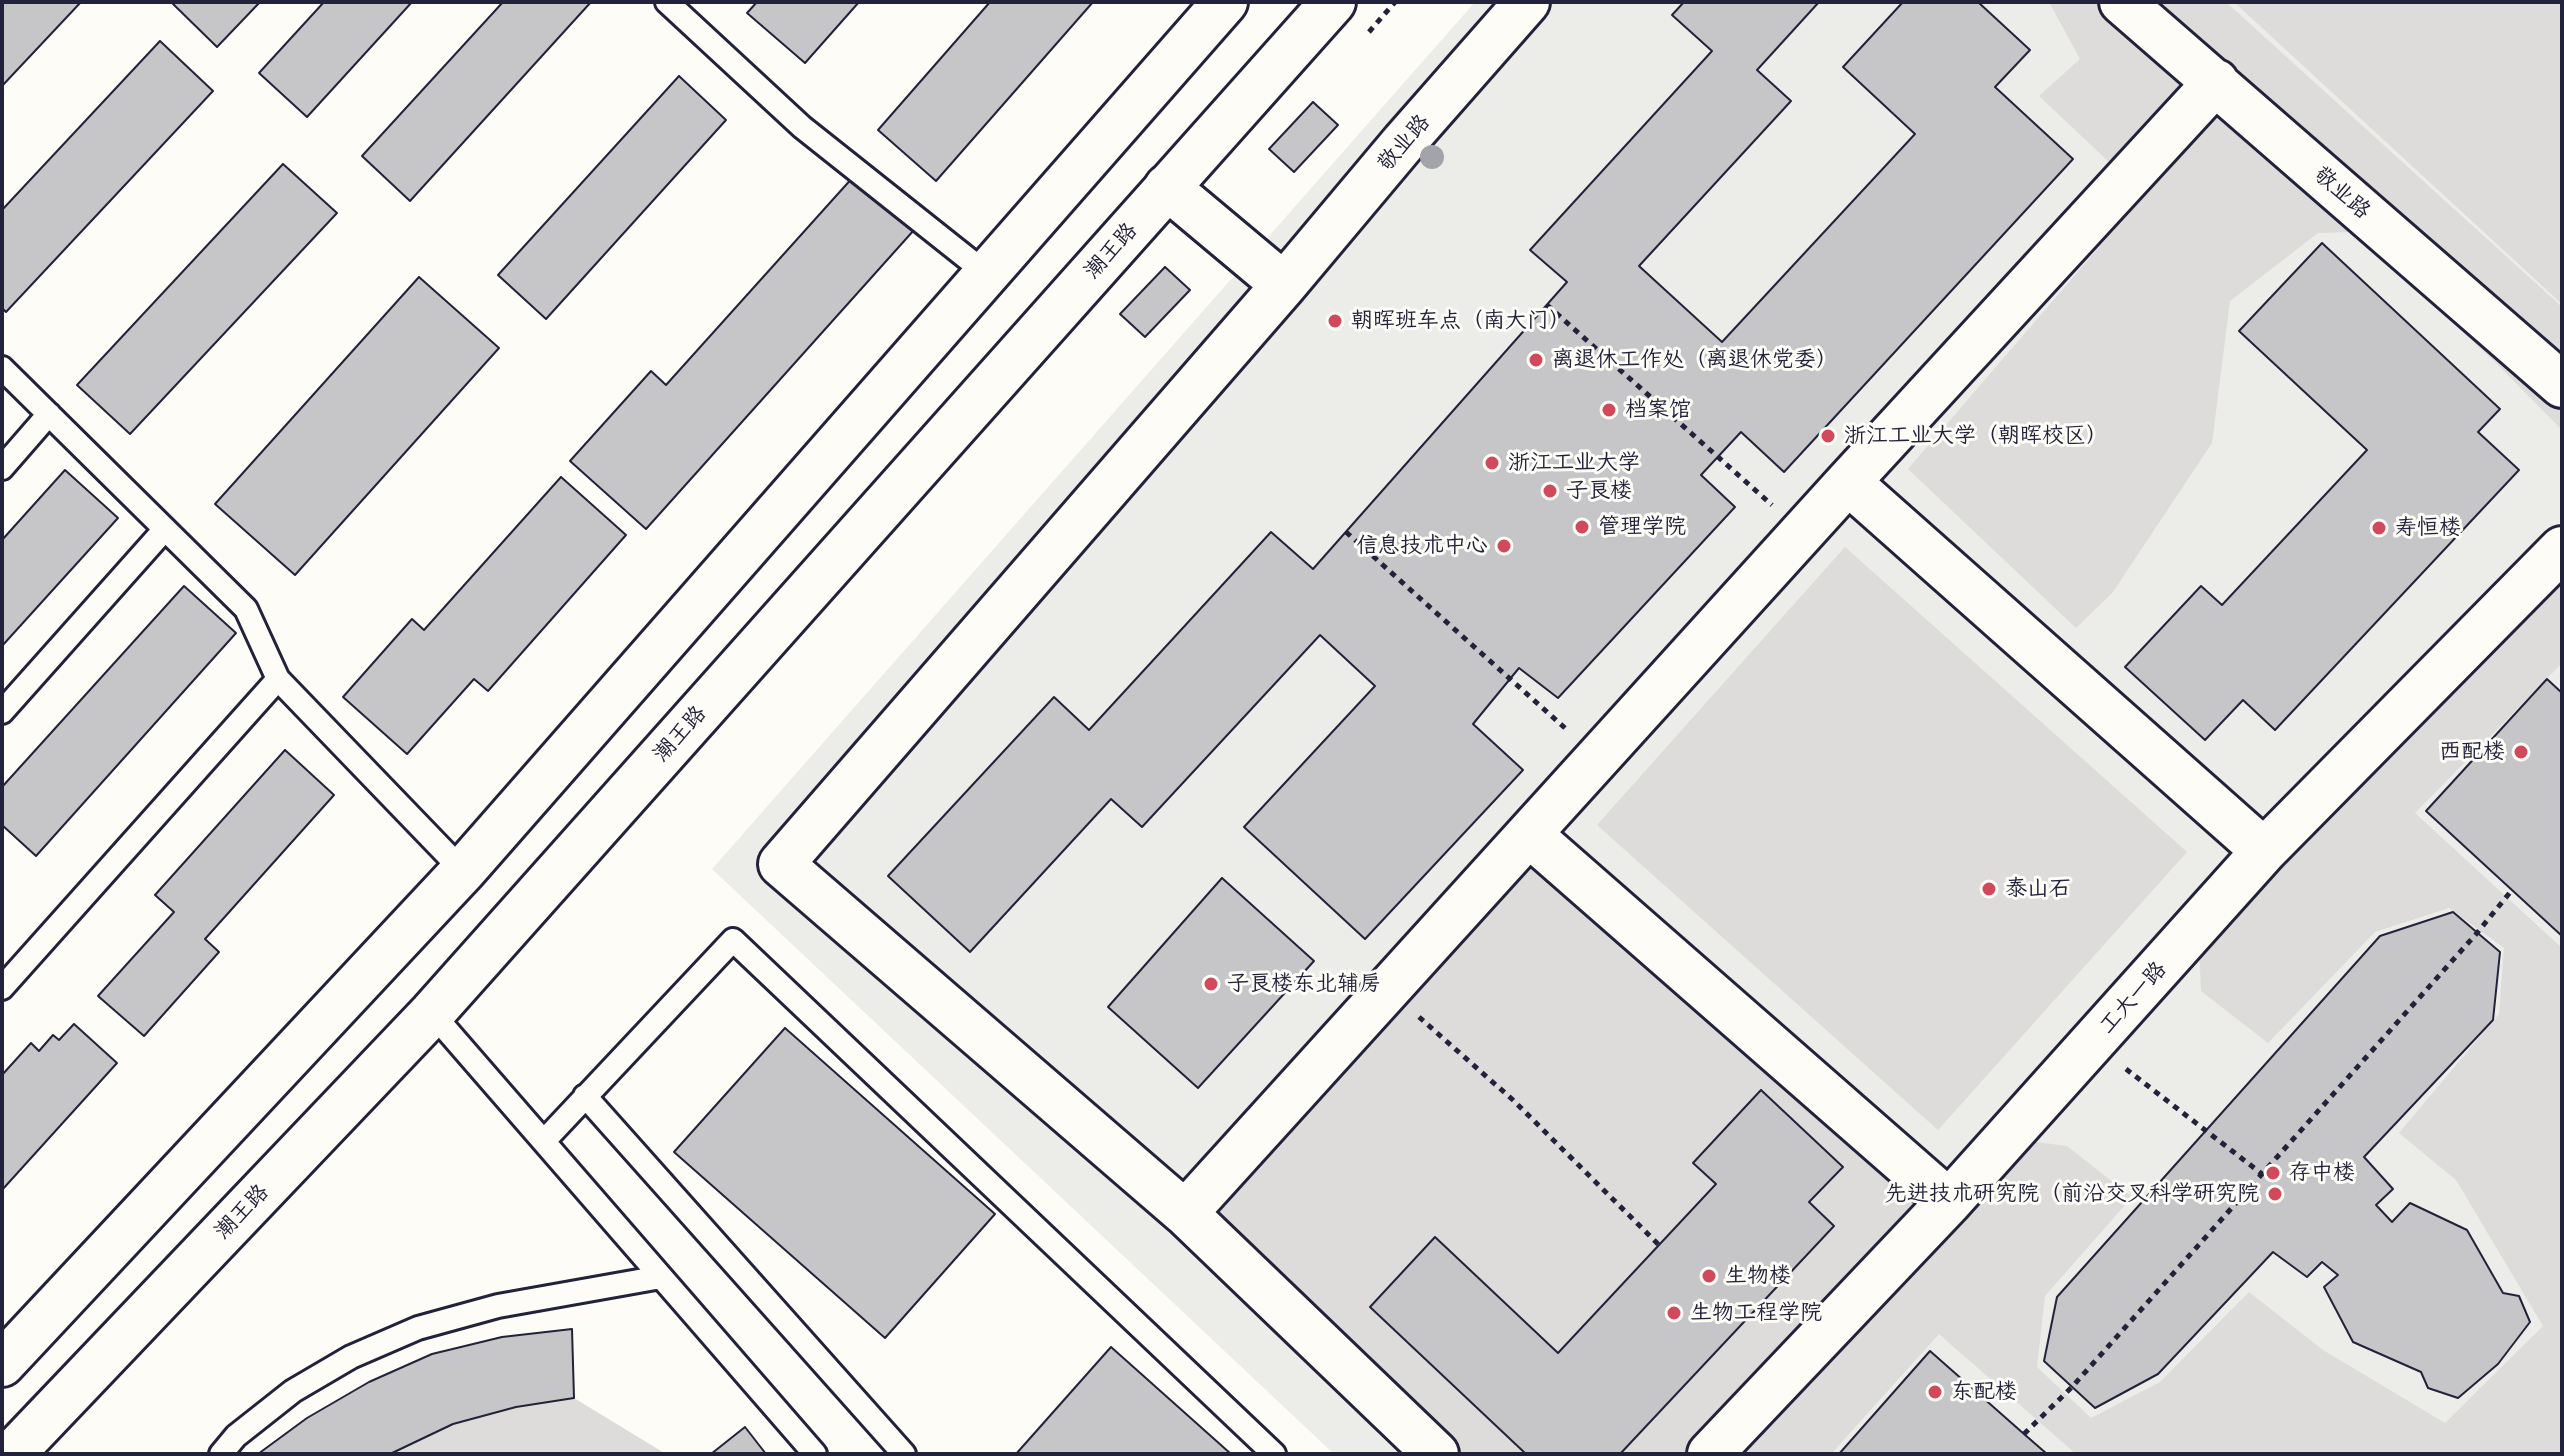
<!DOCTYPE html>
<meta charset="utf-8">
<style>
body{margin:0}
#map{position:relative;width:2564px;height:1456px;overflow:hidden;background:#fdfcf7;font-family:"Comic Neue",sans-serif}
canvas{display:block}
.frame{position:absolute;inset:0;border:4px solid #22223b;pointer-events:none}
</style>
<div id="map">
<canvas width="2564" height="1456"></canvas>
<div class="frame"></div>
</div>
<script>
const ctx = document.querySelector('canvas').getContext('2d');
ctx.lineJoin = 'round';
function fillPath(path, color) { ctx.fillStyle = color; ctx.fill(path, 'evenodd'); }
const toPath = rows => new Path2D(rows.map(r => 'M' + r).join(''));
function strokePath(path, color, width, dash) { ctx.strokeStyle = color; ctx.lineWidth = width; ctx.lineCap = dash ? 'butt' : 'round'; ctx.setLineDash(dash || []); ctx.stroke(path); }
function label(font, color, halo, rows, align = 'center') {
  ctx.font = font + ' "Comic Neue","LXGW WenKai TC",sans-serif'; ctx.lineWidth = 6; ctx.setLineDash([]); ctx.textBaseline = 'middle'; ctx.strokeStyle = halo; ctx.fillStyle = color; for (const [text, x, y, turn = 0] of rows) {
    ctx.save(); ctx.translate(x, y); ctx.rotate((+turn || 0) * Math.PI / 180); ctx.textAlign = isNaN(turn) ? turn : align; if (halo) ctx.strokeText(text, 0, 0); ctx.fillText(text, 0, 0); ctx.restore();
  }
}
fillPath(toPath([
 [1475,2,2562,2,2562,1454,1334,1454,712,869]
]), '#ecece9');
fillPath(toPath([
 [2049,2,2226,2,2562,307,2562,430,2494,361,2354,232,2318,233,2230,301,2212,443,2113,592,2076,628,1908,469,2144,195,2039,96,2080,59],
 [2234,2,2562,2,2562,304],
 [1845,547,2187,852,1938,1130,1597,825],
 [2562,581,2562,663,2415,813,2562,948,2562,1454,2076,1454,1939,1334,1831,1454,1437,1454,1185,1213,1530,835,1949,1201,2006,1138,2067,1146,2132,1197,2045,1296,2037,1367,2091,1418,2160,1382,2249,1292,2323,1350,2445,1423,2543,1326,2456,1180,2399,1133,2499,1014,2504,948,2449,908,2375,932,2268,1043,2201,991,2198,925,2480,662],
 [574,1398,666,1454,390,1454,453,1424,516,1407]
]), '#dddcdb');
const building = toPath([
 [2,2,81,2,2,86,2,2],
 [171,2,260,2,217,47,171,2],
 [324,2,412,2,307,117,259,73,324,2],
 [503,2,591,2,410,201,362,156,503,2],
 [757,2,859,2,805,63,747,13,757,2],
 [990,2,1093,2,936,181,878,130,990,2],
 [1684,2,1819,2,1757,70,1791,101,1639,266,1722,342,1915,134,1843,67,1903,2,1978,2,2030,50,1995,87,2073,159,1784,472,1741,432,1701,475,1735,507,1558,698,1519,668,1473,724,1523,770,1365,939,1244,827,1375,686,1320,635,1142,827,1111,799,970,952,888,876,1054,697,1089,730,1271,532,1313,569,1567,282,1530,250,1712,51,1672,15,1684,2],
 [160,41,213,91,6,312,2,308,2,210,160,41],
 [679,76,726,120,546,319,498,275,679,76],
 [1313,102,1338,125,1294,172,1269,149,1313,102],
 [283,164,337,213,130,434,77,385,283,164],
 [854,176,914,230,646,529,570,461,651,371,666,385,854,176],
 [2322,243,2500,409,2478,432,2519,470,2275,730,2243,700,2205,740,2125,667,2201,586,2222,605,2367,450,2239,331,2322,243],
 [1165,267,1190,290,1145,337,1120,314,1165,267],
 [419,277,499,348,295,575,215,504,419,277],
 [65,470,118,518,2,646,2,540,65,470],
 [561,477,626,535,488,691,474,679,407,754,343,697,412,619,424,630,561,477],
 [184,586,236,633,36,856,2,825,2,787,184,586],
 [2547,679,2562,693,2562,936,2426,811,2547,679],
 [285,750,334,795,205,939,219,952,144,1036,98,996,174,912,155,895,285,750],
 [1222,878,1314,961,1198,1088,1108,1007,1222,878],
 [2453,912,2500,952,2493,1020,2364,1157,2393,1189,2376,1205,2392,1222,2410,1203,2467,1230,2503,1293,2519,1296,2530,1322,2498,1364,2458,1398,2428,1388,2421,1372,2353,1342,2324,1287,2338,1275,2322,1262,2307,1277,2273,1252,2158,1374,2095,1408,2044,1361,2057,1297,2380,936,2453,912],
 [74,1024,117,1063,2,1190,2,1075,31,1043,39,1051,53,1035,59,1040,74,1024],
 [785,1028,995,1214,885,1338,674,1152,785,1028],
 [1761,1090,1843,1167,1809,1202,1834,1226,1620,1454,1526,1454,1370,1307,1435,1237,1558,1353,1716,1184,1693,1163,1761,1090],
 [572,1329,574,1398,516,1407,453,1424,390,1454,258,1454,307,1418,369,1382,432,1354,502,1337,572,1329],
 [1111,1347,1231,1454,1016,1454,1111,1347],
 [1930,1351,2024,1434,2047,1454,1839,1454,1930,1351],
 [745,1427,766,1454,711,1454,745,1427]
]);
fillPath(building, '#c6c6c8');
strokePath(building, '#22223b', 2);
const service = toPath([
 [667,2,802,127,987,274],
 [2,368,246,609,278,679,463,871],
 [2,468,49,414],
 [2,712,165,529],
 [2,988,278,679],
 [432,1013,815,1454],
 [585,1096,904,1454],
 [544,1141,733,940,1274,1454],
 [221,1454,236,1436,293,1391,351,1357,418,1328,498,1306,661,1277]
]);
const minor = toPath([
 [2122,2,2562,385],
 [1167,187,1284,285],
 [1848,482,2264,851],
 [1530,835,1949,1202],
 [1185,1213,1848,482,2216,82],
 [1436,1454,1185,1213,781,864,1284,285,1404,142,1527,2],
 [1710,1454,1949,1202,2264,851,2562,549]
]);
const secondary = toPath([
 [2,1364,463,871,1225,2],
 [12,1454,432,1013,1333,2]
]);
strokePath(service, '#22223b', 28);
strokePath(minor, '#22223b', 50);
strokePath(secondary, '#22223b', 50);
strokePath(toPath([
 [1369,32,1395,2],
 [1547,305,1772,505],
 [1346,532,1565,728],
 [1419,1017,1513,1100,1659,1245],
 [2126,1069,2262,1174,2477,933,2512,890],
 [2024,1434,2072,1387,2262,1174]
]), '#22223b', 5, [6, 6]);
strokePath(service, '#fdfcf7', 22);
strokePath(minor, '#fdfcf7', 44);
strokePath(secondary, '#fdfcf7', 44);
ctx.fillStyle = '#a3a3aa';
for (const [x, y] of [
 [1432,157]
]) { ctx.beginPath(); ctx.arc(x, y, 12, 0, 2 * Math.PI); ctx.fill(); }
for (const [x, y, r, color] of [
 [1335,321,8,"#d1495b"],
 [1536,360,8,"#d1495b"],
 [1609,410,8,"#d1495b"],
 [1828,436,8,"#d1495b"],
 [1492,463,8,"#d1495b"],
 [1550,491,8,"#d1495b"],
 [1582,527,8,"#d1495b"],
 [2379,528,8,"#d1495b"],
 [1504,546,8,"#d1495b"],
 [2521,752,8,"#d1495b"],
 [1989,889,8,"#d1495b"],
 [1211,984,8,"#d1495b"],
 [2273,1173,8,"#d1495b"],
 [2275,1194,8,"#d1495b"],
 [1709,1276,8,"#d1495b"],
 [1674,1313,8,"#d1495b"],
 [1935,1392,8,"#d1495b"]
]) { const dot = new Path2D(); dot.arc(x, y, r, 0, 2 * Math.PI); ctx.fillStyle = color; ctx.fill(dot); strokePath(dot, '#fdfcf7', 3); }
label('22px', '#22223b', '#fdfcf7', [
 ["敬业路",1404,143,-49],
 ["敬业路",2342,193,41],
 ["潮王路",1111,251,-48],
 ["潮王路",680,734,-48],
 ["工大一路",2133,998,-48],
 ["潮王路",242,1212,-46]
]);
label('22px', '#22223b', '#fdfcf7', [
 ["朝晖班车点（南大门）",1351,321],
 ["离退休工作处（离退休党委）",1552,360],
 ["档案馆",1625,410],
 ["浙江工业大学（朝晖校区）",1844,436],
 ["浙江工业大学",1508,463],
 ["子良楼",1566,491],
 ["管理学院",1598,527],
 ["寿恒楼",2395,528],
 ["信息技术中心",1488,546,"right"],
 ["西配楼",2505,752,"right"],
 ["泰山石",2005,889],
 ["子良楼东北辅房",1227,984],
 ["存中楼",2289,1173],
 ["先进技术研究院（前沿交叉科学研究院",2259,1194,"right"],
 ["生物楼",1725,1276],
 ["生物工程学院",1690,1313],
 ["东配楼",1951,1392]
], 'left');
</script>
